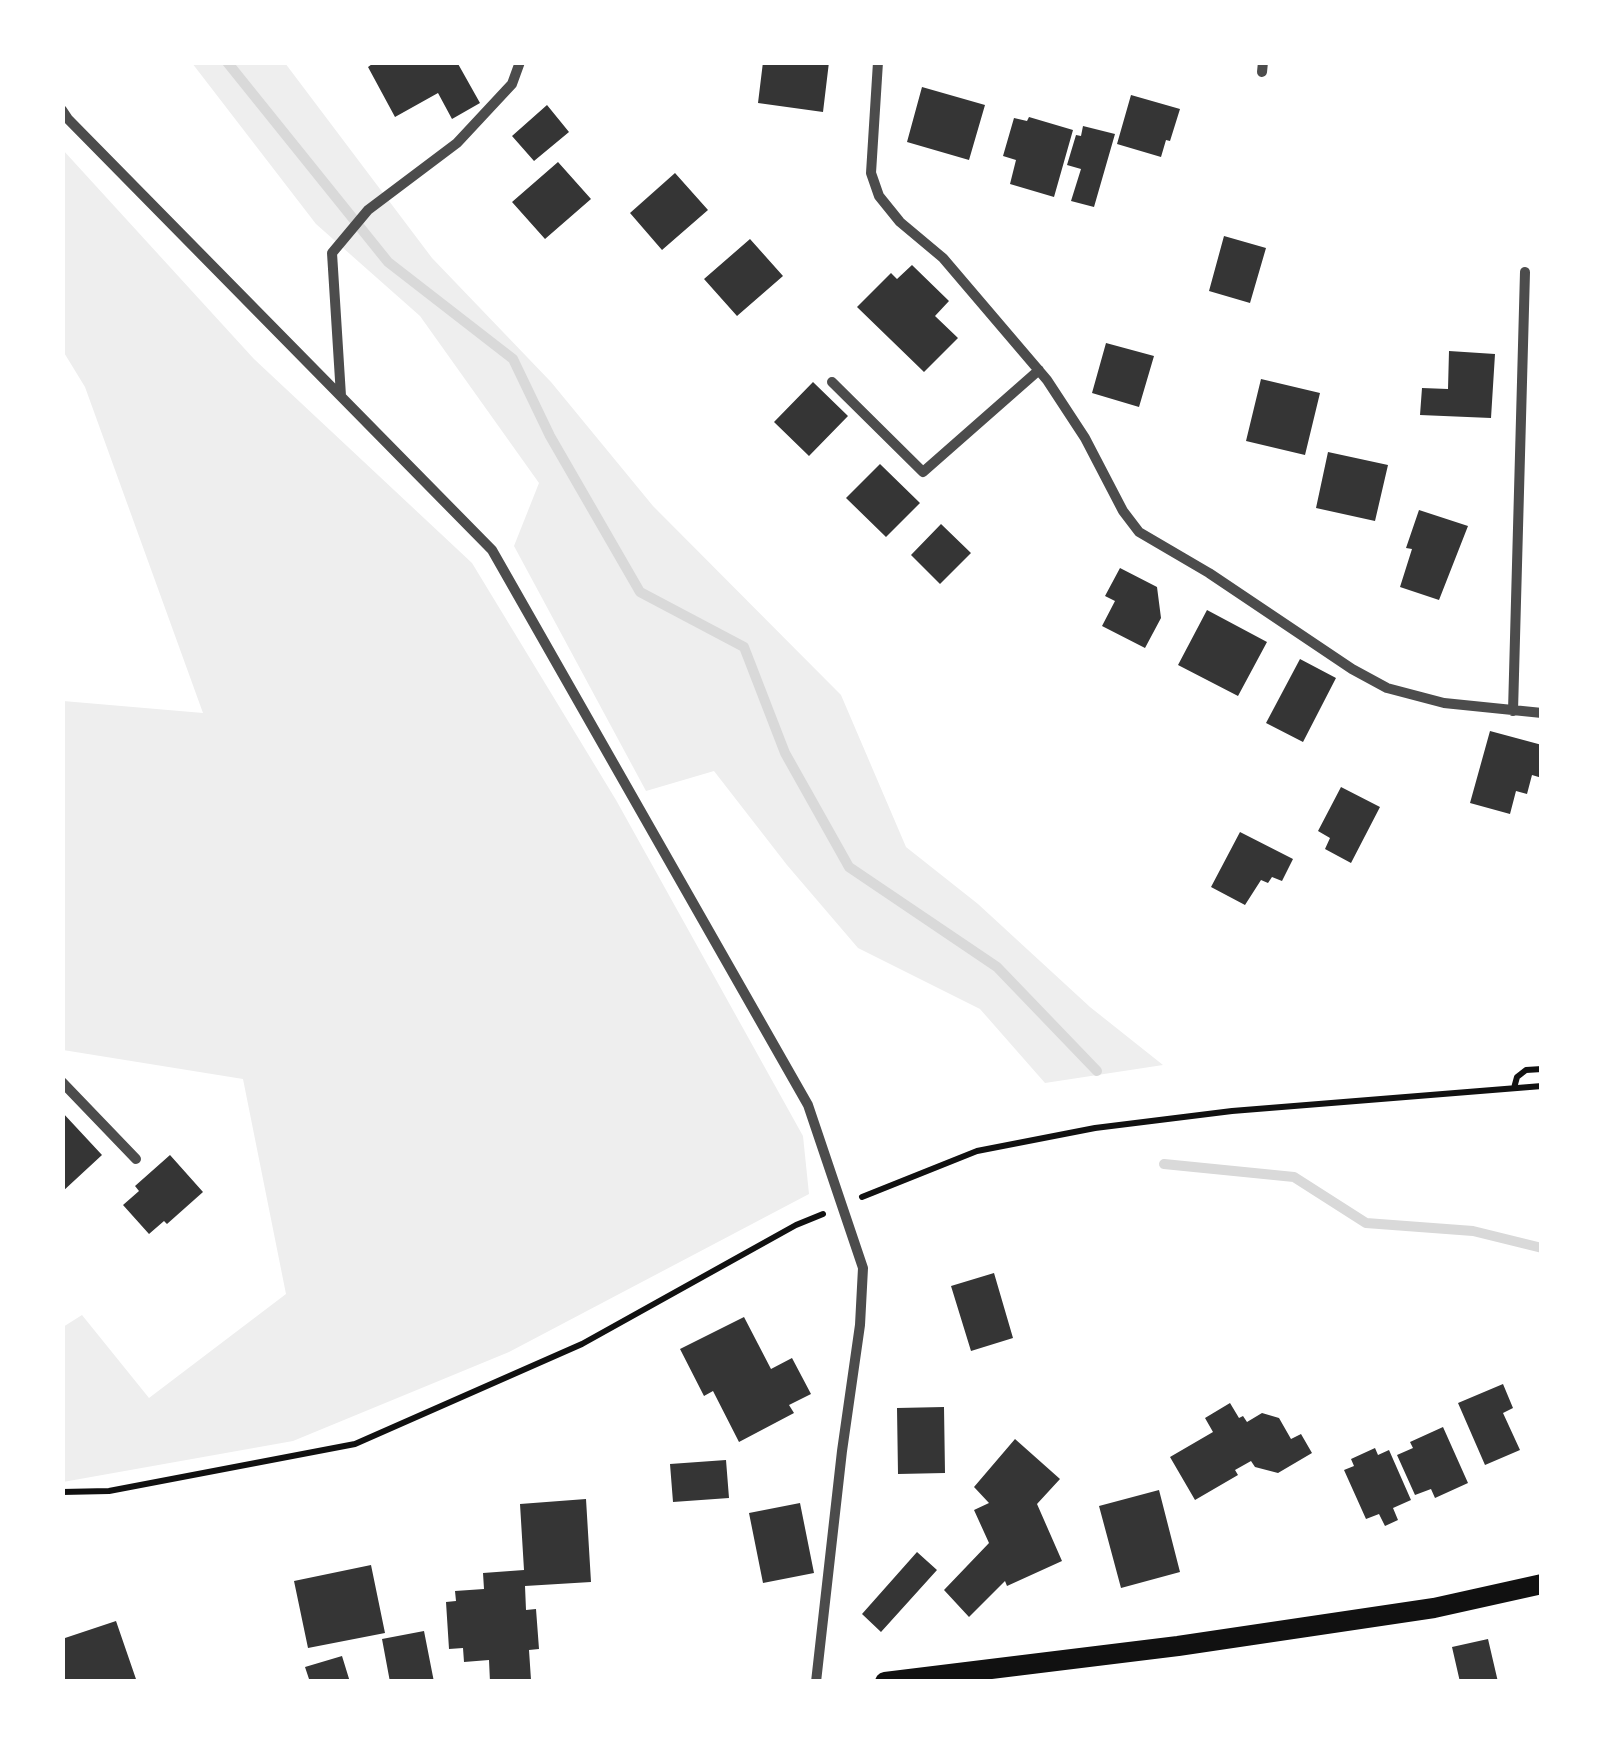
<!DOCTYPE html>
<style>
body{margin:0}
#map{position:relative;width:1604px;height:1744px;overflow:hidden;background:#fff;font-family:Ubuntu,sans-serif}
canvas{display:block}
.frame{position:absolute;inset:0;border:65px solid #fff;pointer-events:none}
</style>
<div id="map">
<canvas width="1604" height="1744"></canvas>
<div class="frame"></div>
</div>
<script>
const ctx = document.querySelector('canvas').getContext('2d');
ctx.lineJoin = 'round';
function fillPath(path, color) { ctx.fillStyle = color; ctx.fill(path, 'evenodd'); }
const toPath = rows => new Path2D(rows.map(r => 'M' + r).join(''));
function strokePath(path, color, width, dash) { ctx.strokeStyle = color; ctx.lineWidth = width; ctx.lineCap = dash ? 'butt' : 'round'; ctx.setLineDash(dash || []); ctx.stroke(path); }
fillPath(toPath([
 [192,63,285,63,432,258,551,382,653,506,841,695,906,847,978,904,1090,1007,1163,1065,1045,1083,980,1009,858,948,787,865,714,771,646,791,514,546,539,483,420,316,316,224],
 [63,150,254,359,472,563,616,800,803,1136,809,1194,509,1352,293,1441,63,1482,63,1327,82,1315,149,1398,286,1294,243,1079,63,1050,63,701,203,713,85,387,63,351]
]), '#eee');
strokePath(toPath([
 [227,62,388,262,513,359,550,436,640,592,744,647,785,753,849,867,997,967,1097,1071],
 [1164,1164,1294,1177,1366,1223,1473,1231,1542,1248]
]), '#d9d9d9', 10);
fillPath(toPath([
 [375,62,457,62,480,103,452,119,438,93,395,117,368,67],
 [763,62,829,62,823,112,758,103],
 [922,87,985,105,969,160,907,142],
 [1131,95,1180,109,1170,141,1166,140,1161,157,1117,144],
 [547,105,569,132,534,161,512,136],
 [1029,117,1073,130,1054,197,1010,184,1016,160,1003,156,1014,118,1027,121],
 [1083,126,1115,134,1094,207,1071,201,1081,169,1067,165,1076,135,1081,136],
 [558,162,591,199,545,239,512,202],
 [675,173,708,210,662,250,630,213],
 [1224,236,1266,248,1250,303,1209,291],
 [750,239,783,276,737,316,704,279],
 [912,265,949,301,935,316,958,338,924,372,857,307,891,273,897,279],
 [1106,343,1154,356,1139,407,1092,393],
 [1449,351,1495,354,1491,418,1420,415,1422,388,1448,389],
 [1261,379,1320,393,1305,455,1246,441],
 [813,382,848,416,809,456,774,422],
 [1328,452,1388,465,1375,521,1316,508],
 [880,464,920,503,886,537,846,498],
 [1419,510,1468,526,1439,600,1400,587,1412,549,1406,548],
 [941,524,971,553,940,584,911,555],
 [1120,568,1157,587,1161,618,1145,648,1102,626,1115,601,1105,596],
 [1207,610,1267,642,1238,696,1178,665],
 [1300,659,1336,678,1303,742,1266,723],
 [1490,731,1542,745,1542,778,1532,775,1527,794,1516,791,1510,814,1470,803],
 [1341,787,1380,807,1351,863,1325,849,1330,838,1318,831],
 [1240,832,1293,859,1282,881,1272,877,1268,883,1261,880,1245,905,1211,887],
 [62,1112,102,1155,62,1192],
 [170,1155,203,1192,167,1224,164,1221,149,1234,123,1205,139,1191,135,1186],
 [994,1273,1013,1338,971,1351,951,1286],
 [744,1317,771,1369,792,1358,811,1394,789,1405,794,1413,739,1442,713,1391,704,1396,680,1349],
 [1503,1384,1513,1408,1503,1413,1520,1450,1485,1465,1458,1403],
 [1230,1403,1239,1418,1243,1416,1247,1422,1262,1413,1279,1418,1291,1439,1301,1434,1312,1453,1278,1473,1255,1467,1251,1461,1235,1470,1238,1475,1195,1500,1170,1457,1213,1432,1205,1418],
 [944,1407,945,1473,898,1474,897,1408],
 [1443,1427,1468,1483,1435,1498,1431,1489,1415,1495,1397,1455,1413,1448,1410,1442],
 [1015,1439,1060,1479,1037,1504,1062,1561,1007,1586,1005,1581,969,1617,944,1590,989,1543,974,1510,989,1503,974,1487],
 [1375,1448,1378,1455,1389,1450,1411,1500,1393,1508,1398,1520,1385,1526,1379,1514,1366,1519,1344,1470,1354,1466,1351,1459],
 [726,1460,729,1498,673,1502,670,1464],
 [1159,1490,1180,1572,1121,1588,1099,1506],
 [586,1499,591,1582,525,1586,526,1610,536,1609,539,1649,529,1650,531,1680,490,1682,489,1660,464,1662,463,1648,449,1649,446,1602,456,1601,455,1591,484,1589,483,1573,524,1570,520,1504],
 [800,1503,814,1573,763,1583,749,1513],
 [917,1552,937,1570,881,1632,862,1614],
 [371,1565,385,1633,308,1648,294,1581],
 [116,1621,137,1682,62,1682,62,1639],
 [424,1631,434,1682,390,1682,382,1639],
 [1488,1639,1498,1682,1460,1682,1452,1647],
 [342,1656,350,1682,310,1682,305,1667]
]), '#353535');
strokePath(toPath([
 [1514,1088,1517,1077,1526,1070,1542,1069],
 [862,1197,977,1151,1095,1128,1232,1111,1542,1086],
 [62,1492,109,1491,355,1444,582,1344,796,1225,823,1214]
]), '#111', 6);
strokePath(toPath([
 [878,62,871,173,879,196,900,222,943,258,1047,380,1085,438,1123,511,1139,532,1209,573,1352,669,1387,688,1444,703,1542,713],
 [1262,72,1263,62],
 [62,110,68,119,492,550,808,1105,863,1268,860,1325,842,1451,816,1682],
 [832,382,923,472,1039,370],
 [341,396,332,253,368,210,457,143,512,84,520,62],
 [1513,711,1525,272],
 [62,1082,136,1159]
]), '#4c4c4c', 10);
strokePath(toPath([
 [885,1682,1178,1646,1434,1608,1542,1584]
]), '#111', 20);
</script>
